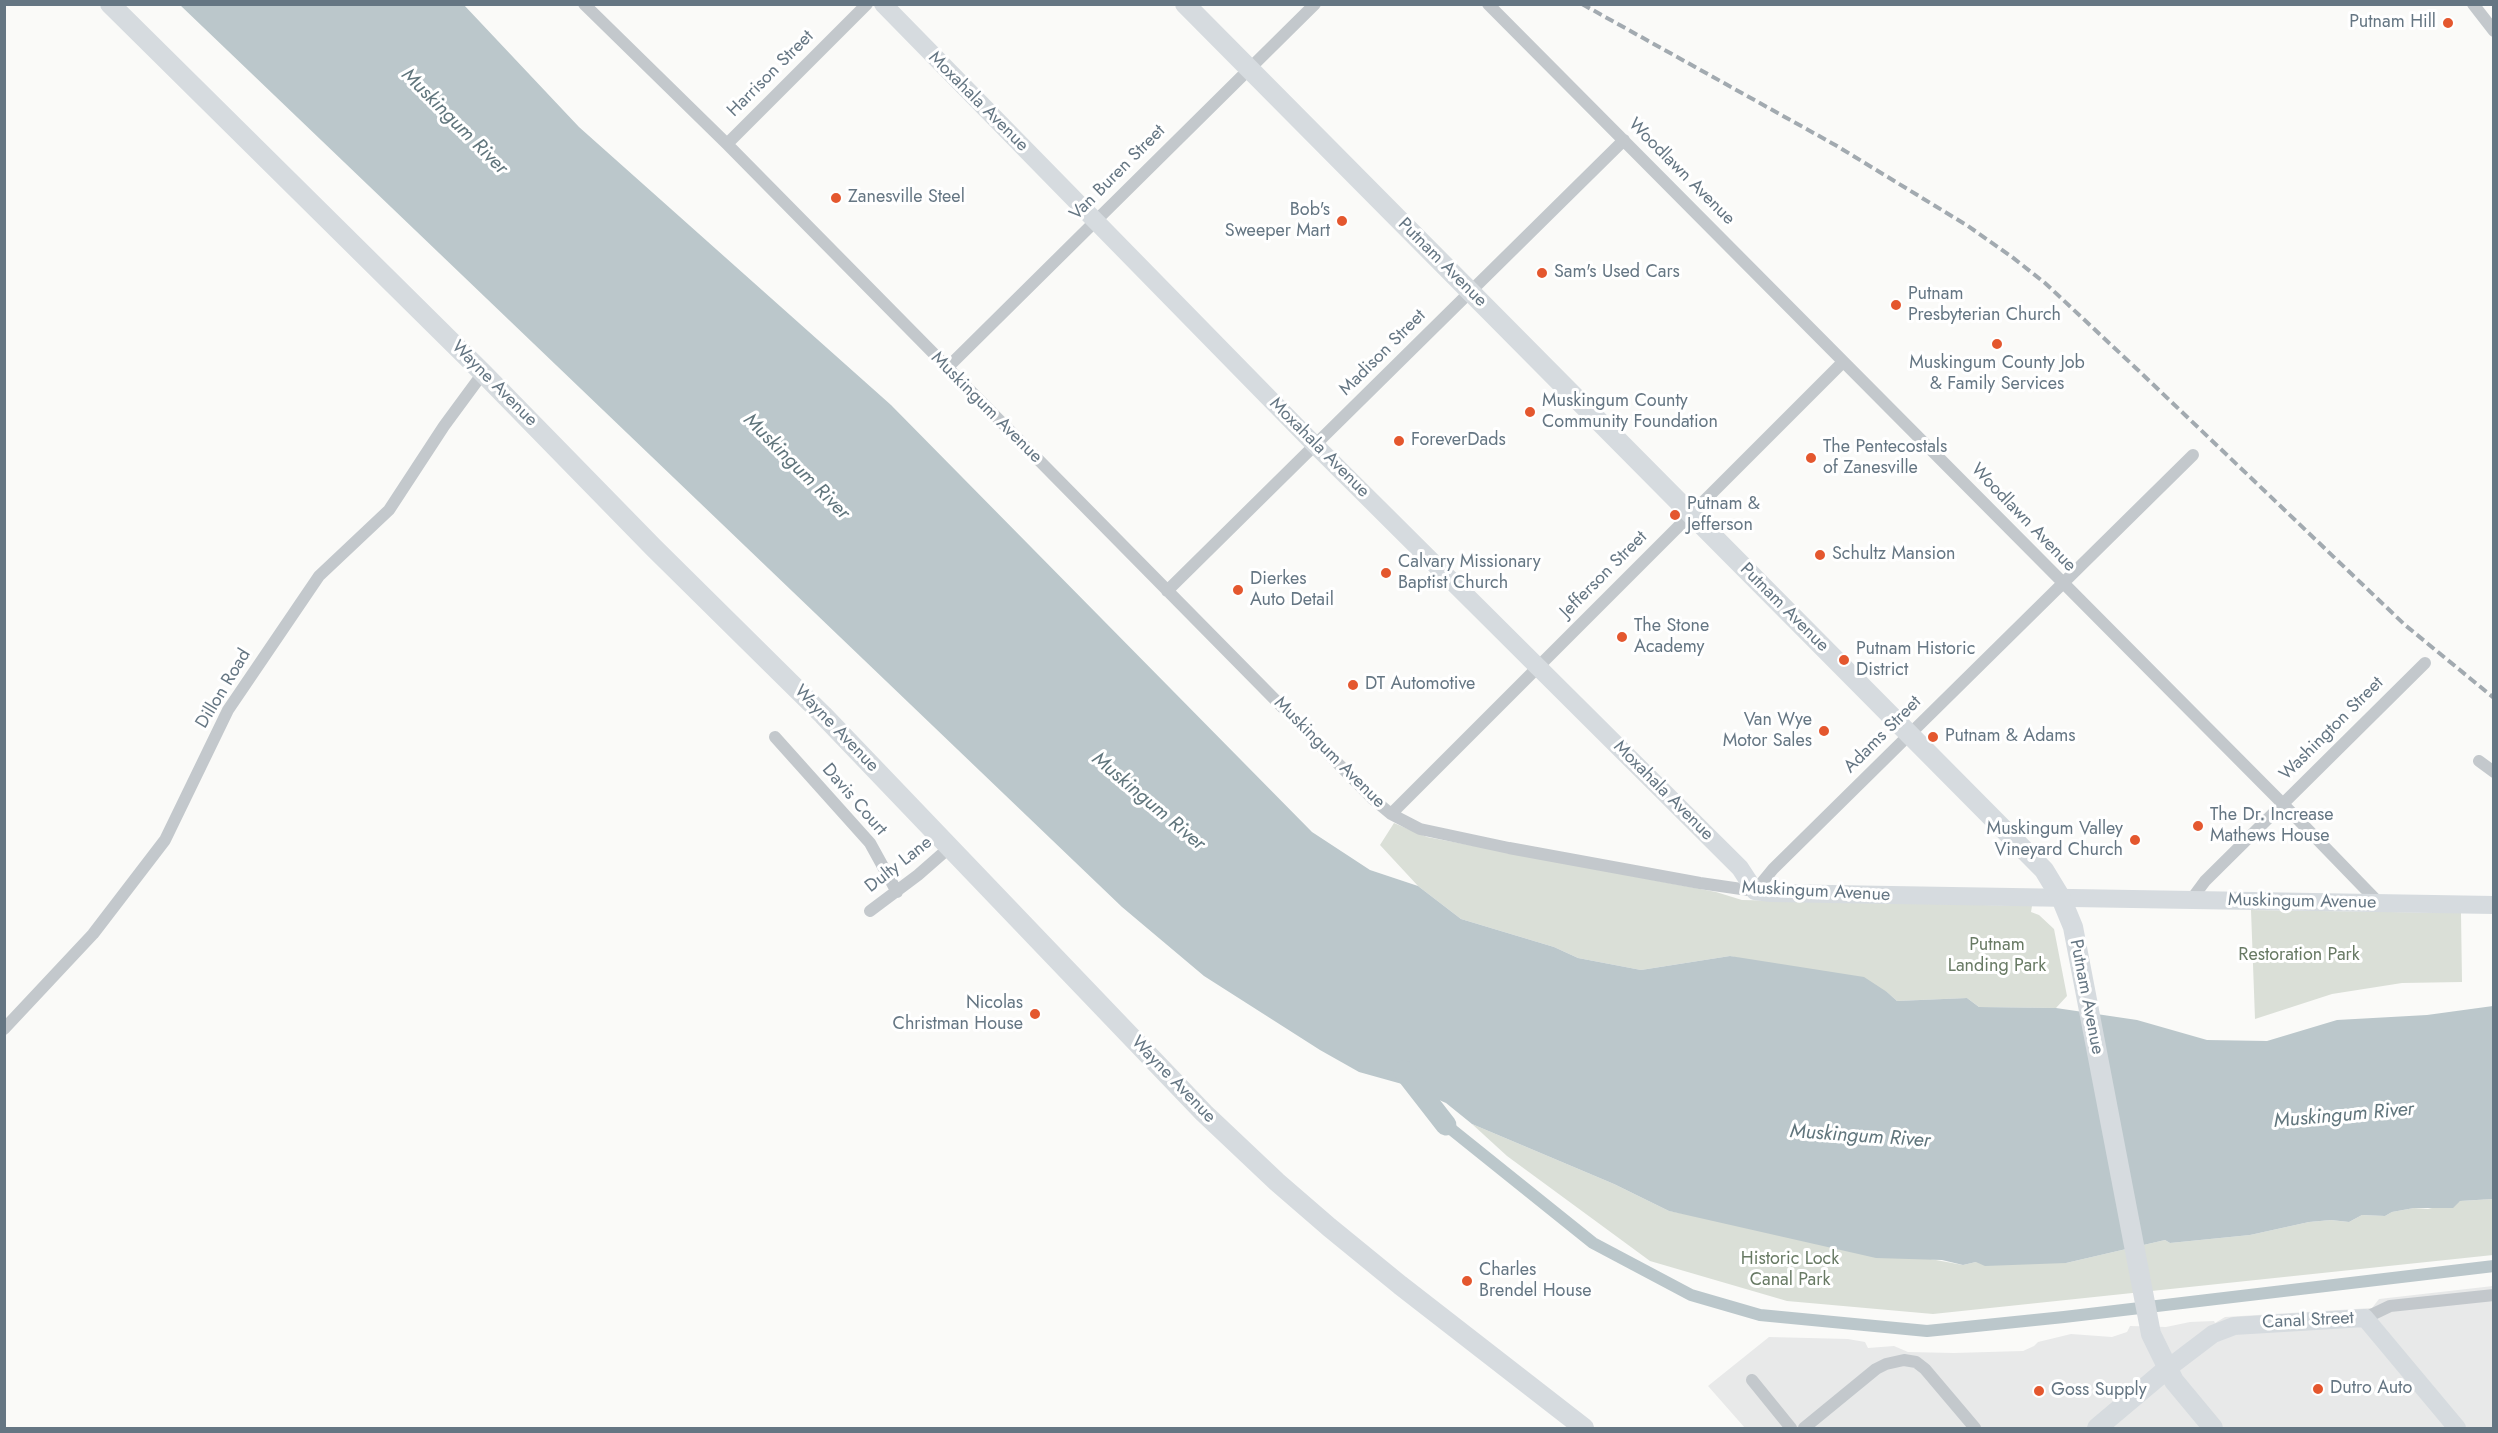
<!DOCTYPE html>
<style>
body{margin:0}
#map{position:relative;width:2498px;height:1433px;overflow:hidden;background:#fafaf8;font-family:Jost,sans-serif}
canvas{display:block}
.frame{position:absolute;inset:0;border:6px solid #657683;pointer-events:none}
</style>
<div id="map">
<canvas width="2498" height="1433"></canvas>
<div class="frame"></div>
</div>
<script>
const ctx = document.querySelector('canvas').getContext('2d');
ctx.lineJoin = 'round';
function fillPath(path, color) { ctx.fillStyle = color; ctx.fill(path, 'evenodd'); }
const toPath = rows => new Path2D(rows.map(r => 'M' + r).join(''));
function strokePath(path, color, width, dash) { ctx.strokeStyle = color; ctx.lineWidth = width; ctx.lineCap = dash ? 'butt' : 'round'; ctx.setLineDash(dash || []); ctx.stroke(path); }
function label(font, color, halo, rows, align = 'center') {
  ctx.font = font + ' Jost,sans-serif'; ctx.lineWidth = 6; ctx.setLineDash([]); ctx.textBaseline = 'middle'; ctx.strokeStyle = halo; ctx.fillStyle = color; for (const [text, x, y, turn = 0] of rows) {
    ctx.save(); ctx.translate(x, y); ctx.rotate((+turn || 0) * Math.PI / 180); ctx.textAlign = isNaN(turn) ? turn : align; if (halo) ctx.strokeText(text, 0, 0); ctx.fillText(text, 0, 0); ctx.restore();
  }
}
fillPath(toPath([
 [2493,1286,2493,1428,1745,1428,1708,1386,1769,1337,1848,1339,1865,1342,1868,1348,1894,1346,1908,1352,1954,1353,2023,1351,2034,1346,2038,1342,2071,1334,2112,1337,2127,1332,2130,1326,2166,1327,2190,1322,2214,1321,2215,1323,2225,1317,2372,1308,2379,1299]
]), '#e8e9e9');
fillPath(toPath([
 [1394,823,1427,837,1716,892,1742,900,2032,906,2031,912,2039,915,2054,929,2067,996,2056,1008,1979,1007,1967,998,1897,1001,1887,992,1730,956,1641,970,1578,958,1554,947,1461,919,1418,886,1380,845],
 [2251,910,2461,913,2462,982,2402,983,2332,994,2255,1019],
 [1472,1124,1614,1184,1669,1211,1963,1265,1976,1262,2066,1263,2165,1240,2170,1243,2250,1235,2309,1222,2331,1220,2349,1222,2362,1215,2385,1216,2392,1212,2414,1208,2428,1209,2460,1201,2493,1199,2493,1255,1933,1314,1787,1301,1650,1261,1507,1156]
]), '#dadfd7');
fillPath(toPath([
 [180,5,464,5,579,127,891,405,1312,832,1370,870,1418,886,1461,919,1554,947,1578,958,1641,970,1730,956,1864,977,1887,992,1897,1001,1967,998,1979,1007,2056,1008,2137,1020,2207,1040,2267,1041,2337,1020,2427,1015,2493,1006,2493,1199,2460,1201,2453,1208,2414,1208,2392,1212,2385,1216,2362,1215,2349,1222,2331,1220,2309,1222,2250,1235,2170,1243,2165,1240,2066,1263,1985,1266,1976,1262,1963,1265,1942,1260,1876,1258,1669,1211,1614,1184,1472,1124,1446,1103,1402,1084,1359,1072,1320,1050,1204,976,1122,907]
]), '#bbc7cb');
strokePath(toPath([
 [1446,1125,1593,1243,1691,1295,1760,1315,1927,1331,2064,1317,2494,1266]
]), '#bbc7cb', 12);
strokePath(toPath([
 [1404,1071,1446,1125]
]), '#bbc7cb', 21);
strokePath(toPath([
 [584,4,727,144,1373,799,1391,814,1420,829,1509,848,1700,883,1755,891,1773,869,2193,455],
 [1488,4,2283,804,2379,903],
 [2473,4,2494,31],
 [727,144,867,4],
 [947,368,1315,4],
 [1167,591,1624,140],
 [775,737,870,843,897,892],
 [2479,761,2494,772],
 [1391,814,1843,362],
 [2191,900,2205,881,2425,663],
 [870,911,918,875,950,847],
 [4,1029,93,934,165,840,228,710,319,576,389,510,444,426,483,373],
 [2365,1318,2390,1306,2494,1295],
 [1752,1380,1791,1428],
 [1804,1428,1876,1369,1886,1364,1904,1360,1916,1362,1925,1369,1975,1428]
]), '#c3c8cc', 12);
strokePath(toPath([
 [883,4,1315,445,1740,868,1755,891,1771,893,2494,905],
 [2167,1369,2213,1334,2234,1326,2365,1318,2457,1428]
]), '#d6dbdf', 18);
strokePath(toPath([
 [110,4,483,373,654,548,823,715,1204,1113,1277,1182,1329,1227,1400,1285,1584,1428],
 [1185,4,2044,870,2061,898,2073,927,2151,1334,2174,1381,2213,1428],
 [2097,1428,2167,1369]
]), '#d6dbdf', 20);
strokePath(toPath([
 [1582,4,1837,146,1968,226,2012,257,2045,283,2139,371,2405,625,2494,698]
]), '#a2aab0', 4, [9, 4.5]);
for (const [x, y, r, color] of [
 [2448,23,6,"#e4572e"],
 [836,198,6,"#e4572e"],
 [1342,221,6,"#e4572e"],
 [1542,273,6,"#e4572e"],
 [1896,305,6,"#e4572e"],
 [1997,344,6,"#e4572e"],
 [1530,412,6,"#e4572e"],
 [1399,441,6,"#e4572e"],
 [1811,458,6,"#e4572e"],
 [1675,515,6,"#e4572e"],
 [1820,555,6,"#e4572e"],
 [1386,573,6,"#e4572e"],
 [1238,590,6,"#e4572e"],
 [1622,637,6,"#e4572e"],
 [1844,660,6,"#e4572e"],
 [1353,685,6,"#e4572e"],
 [1824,731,6,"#e4572e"],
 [1933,737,6,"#e4572e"],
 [2198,826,6,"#e4572e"],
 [2135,840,6,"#e4572e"],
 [1035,1014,6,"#e4572e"],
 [1467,1281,6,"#e4572e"],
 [2318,1389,6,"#e4572e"],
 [2039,1391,6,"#e4572e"]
]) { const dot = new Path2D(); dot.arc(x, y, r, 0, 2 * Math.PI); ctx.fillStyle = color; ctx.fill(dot); strokePath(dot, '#fff', 2); }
label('18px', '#657683', '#fff', [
 ["Putnam Hill",2436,23,"right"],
 ["Zanesville Steel",848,198],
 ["Bob's",1330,211,"right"],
 ["Sweeper Mart",1330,232,"right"],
 ["Sam's Used Cars",1554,273],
 ["Putnam",1908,295],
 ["Presbyterian Church",1908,316],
 ["Muskingum County Job",1997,364,"center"],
 ["& Family Services",1997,385,"center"],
 ["Muskingum County",1542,402],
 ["Community Foundation",1542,423],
 ["ForeverDads",1411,441],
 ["The Pentecostals",1823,448],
 ["of Zanesville",1823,469],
 ["Putnam &",1687,505],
 ["Jefferson",1687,526],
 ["Schultz Mansion",1832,555],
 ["Calvary Missionary",1398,563],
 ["Baptist Church",1398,584],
 ["Dierkes",1250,580],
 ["Auto Detail",1250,601],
 ["The Stone",1634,627],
 ["Academy",1634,648],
 ["Putnam Historic",1856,650],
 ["District",1856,671],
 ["DT Automotive",1365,685],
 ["Van Wye",1812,721,"right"],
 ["Motor Sales",1812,742,"right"],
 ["Putnam & Adams",1945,737],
 ["The Dr. Increase",2210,816],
 ["Mathews House",2210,837],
 ["Muskingum Valley",2123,830,"right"],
 ["Vineyard Church",2123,851,"right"],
 ["Nicolas",1023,1004,"right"],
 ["Christman House",1023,1025,"right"],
 ["Charles",1479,1271],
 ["Brendel House",1479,1292],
 ["Dutro Auto",2330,1389],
 ["Goss Supply",2051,1391]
], 'left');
label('18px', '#657683', '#fff', [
 ["Harrison Street",771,74,-45],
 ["Moxahala Avenue",978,102,45],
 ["Woodlawn Avenue",1681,172,45],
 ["Van Buren Street",1118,173,-45],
 ["Putnam Avenue",1442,263,45],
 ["Madison Street",1383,353,-45],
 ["Wayne Avenue",494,384,45],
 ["Muskingum Avenue",986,408,45],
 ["Moxahala Avenue",1319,448,45],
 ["Woodlawn Avenue",2023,518,46],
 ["Jefferson Street",1604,575,-45],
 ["Putnam Avenue",1784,608,45],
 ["Dillon Road",224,689,-59],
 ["Wayne Avenue",836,729,46],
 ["Washington Street",2332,729,-45],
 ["Adams Street",1883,735,-45],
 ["Muskingum Avenue",1329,753,45],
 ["Moxahala Avenue",1663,791,45],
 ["Davis Court",854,800,49],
 ["Dulty Lane",899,865,-38],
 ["Muskingum Avenue",1816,892,3],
 ["Muskingum Avenue",2302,902,1],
 ["Putnam Avenue",2086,997,79],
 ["Wayne Avenue",1173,1080,46],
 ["Canal Street",2308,1321,-3]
]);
label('18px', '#687a64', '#fff', [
 ["Putnam",1997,946],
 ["Landing Park",1997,967],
 ["Restoration Park",2299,956],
 ["Historic Lock",1790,1260],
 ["Canal Park",1790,1281]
]);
label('italic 20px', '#60757c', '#fff', [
 ["Muskingum River",454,122,45],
 ["Muskingum River",796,467,45],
 ["Muskingum River",1148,802,40],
 ["Muskingum River",2344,1116,-5],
 ["Muskingum River",1860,1137,4]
]);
</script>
